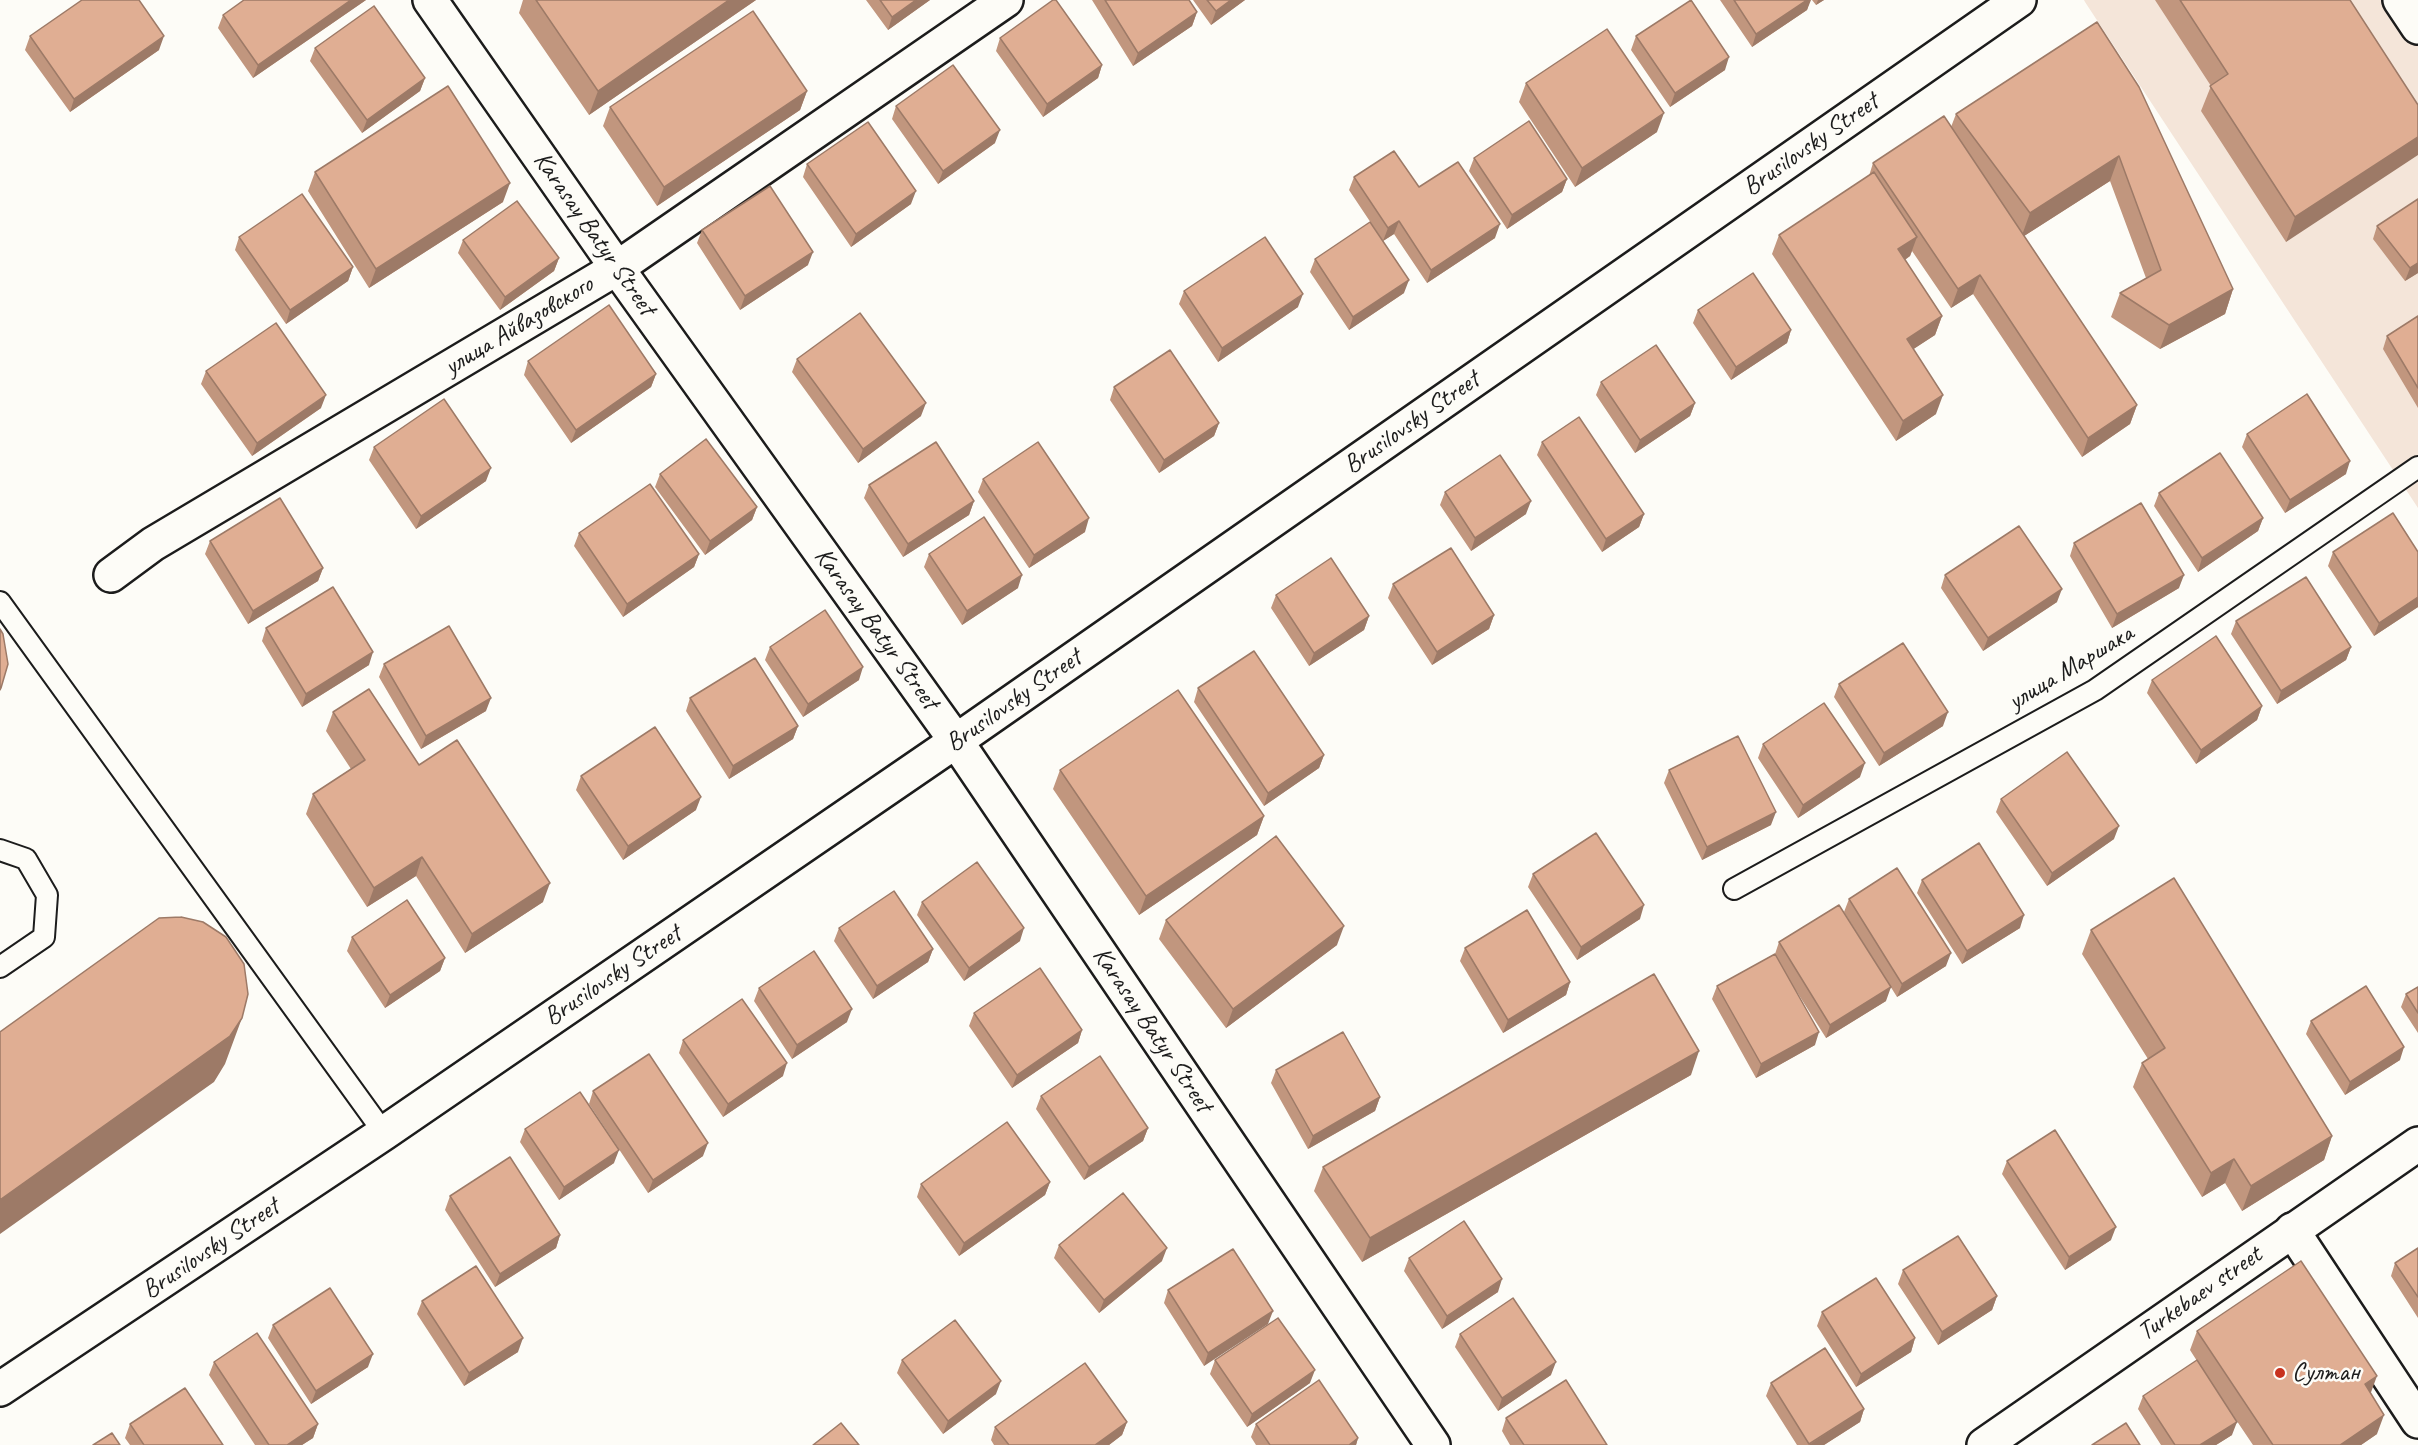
<!DOCTYPE html>
<meta charset="utf-8">
<style>
body{margin:0}
canvas{display:block;background:#fdfcf7}
</style>
<canvas width="2418" height="1445"></canvas>
<script>
const ctx = document.querySelector('canvas').getContext('2d');
ctx.lineJoin = 'round';
function fillPath(path, color) { ctx.fillStyle = color; ctx.fill(path, 'evenodd'); }
const toPath = rows => new Path2D(rows.map(r => 'M' + r).join(''));
function strokePath(path, color, width, dash) { ctx.strokeStyle = color; ctx.lineWidth = width; ctx.lineCap = dash ? 'butt' : 'round'; ctx.setLineDash(dash || []); ctx.stroke(path); }
function label(font, color, halo, rows, align = 'center') {
  ctx.font = font + ' Caveat,sans-serif'; ctx.lineWidth = 5; ctx.setLineDash([]); ctx.textBaseline = 'middle'; ctx.strokeStyle = halo; ctx.fillStyle = color; for (const [text, x, y, turn = 0] of rows) {
    ctx.save(); ctx.translate(x, y); ctx.rotate((+turn || 0) * Math.PI / 180); ctx.textAlign = isNaN(turn) ? turn : align; if (halo) ctx.strokeText(text, 0, 0); ctx.fillText(text, 0, 0); ctx.restore();
  }
}
fillPath(toPath([
 [2084,0,2418,0,2418,508,2085,2]
]), '#f4e5d9');
const lane = toPath([
 [0,602,384,1133],
 [0,850,26,859,47,895,44,937,0,967],
 [1734,889,2095,690,2418,467]
]);
const street = toPath([
 [2400,0,2418,27],
 [111,575,153,544,617,268,1006,0],
 [2292,1230,2418,1421]
]);
const secondary = toPath([
 [430,0,617,268,956,741,1433,1445],
 [0,1389,384,1133,956,741,2019,0],
 [1984,1445,2418,1144]
]);
strokePath(lane, '#1c1c1c', 24);
strokePath(street, '#1c1c1c', 38);
strokePath(secondary, '#1c1c1c', 38);
strokePath(lane, '#fdfcf7', 20);
strokePath(street, '#fdfcf7', 33);
strokePath(secondary, '#fdfcf7', 33);
fillPath(toPath([
 [366,0,253,78,218,28,223,15],
 [523,0,756,0,589,115,519,13],
 [866,0,930,0,888,30],
 [1092,0,1189,0,1197,12,1192,26,1133,66],
 [1193,0,1245,0,1211,25],
 [1720,0,1810,0,1807,10,1752,47],
 [1812,0,1824,0,1816,5],
 [2155,0,2350,0,2418,105,2286,242,2201,111,2211,86],
 [2097,22,2233,289,2225,314,2160,349,2111,317,2120,293,2146,278,2110,181,2024,236,2137,405,2130,424,2082,457,1973,294,1951,308,1912,251,1910,256,1905,260,1942,316,1935,335,1913,349,1936,414,1896,441,1772,254,1779,235,1869,176,1873,163,1951,127,1956,114],
 [30,36,159,50,70,112,25,50],
 [1636,36,1725,70,1670,107,1631,50],
 [1000,38,1102,65,1098,78,1043,117,996,51],
 [315,48,425,78,420,91,362,133,310,61],
 [1526,83,1657,132,1575,187,1519,102],
 [807,91,800,110,657,206,603,126,610,107],
 [896,106,995,143,938,184,892,119],
 [1474,158,1567,179,1562,192,1507,229,1469,171],
 [807,164,911,204,851,247,803,177],
 [315,172,503,202,369,288,308,191],
 [1354,177,1419,187,1495,238,1427,283,1394,234,1383,241,1349,190],
 [2418,199,2418,273,2405,281,2373,239,2377,226],
 [702,230,808,265,740,310,697,243],
 [239,237,353,267,348,281,286,324,235,250],
 [463,240,559,258,554,271,500,310,458,253],
 [1315,259,1404,293,1349,330,1310,272],
 [1184,291,1298,307,1218,362,1179,304],
 [1698,310,1791,330,1787,343,1731,380,1693,323],
 [2418,316,2418,408,2383,349,2387,336],
 [797,359,921,416,858,463,792,372],
 [528,361,656,374,651,387,571,443,524,375],
 [206,371,321,408,252,456,201,384],
 [1601,382,1695,403,1690,416,1635,453,1596,395],
 [1114,387,1219,423,1214,436,1159,473,1110,400],
 [2247,434,2346,474,2285,513,2242,447],
 [1542,442,1644,514,1639,527,1602,552,1537,455],
 [374,447,486,481,416,529,369,460],
 [660,474,757,507,752,520,705,555,655,487],
 [983,479,1085,532,1029,568,978,492],
 [869,485,974,501,969,515,903,557,864,498],
 [1445,492,1526,514,1471,551,1440,505],
 [2159,493,2263,518,2258,531,2198,572,2154,506],
 [579,533,699,554,694,567,623,617,574,546],
 [210,541,323,568,318,581,248,624,205,554],
 [2074,543,2179,588,2112,628,2070,556],
 [2333,552,2418,552,2418,607,2374,636,2328,566],
 [929,554,1018,588,962,625,924,567],
 [1945,575,2057,602,1983,651,1941,588],
 [1393,584,1494,615,1489,629,1432,665,1388,598],
 [1276,595,1369,616,1364,630,1309,666,1271,608],
 [2236,621,2351,647,2346,660,2277,704,2231,634],
 [266,628,369,665,302,707,262,641],
 [770,647,859,680,803,717,765,660],
 [384,664,486,711,421,749,379,677],
 [2152,680,2262,706,2257,720,2196,764,2147,693],
 [1839,684,1943,726,1879,766,1834,697],
 [1198,688,1324,755,1319,768,1264,806,1194,702],
 [690,698,798,726,793,739,729,779,686,711],
 [333,712,419,765,543,902,465,953,416,876,367,907,306,814,313,794,351,769,326,731],
 [1763,744,1860,777,1798,818,1758,758],
 [1060,770,1264,816,1257,835,1139,915,1053,789],
 [1669,770,1771,825,1702,860,1664,783],
 [581,776,696,810,623,860,576,790],
 [2001,799,2114,839,2047,886,1996,812],
 [1533,874,1640,919,1577,960,1528,887],
 [1922,880,2020,928,1962,964,1917,893],
 [1849,899,1946,966,1897,997,1844,912],
 [922,902,1020,941,964,981,917,915],
 [1166,920,1337,945,1226,1028,1159,939],
 [839,928,933,949,928,962,873,999,834,941],
 [2091,930,2332,1136,2324,1160,2242,1211,2225,1183,2202,1197,2133,1087,2142,1063,2148,1059,2082,954],
 [352,937,445,958,440,971,385,1008,347,951],
 [1779,942,1886,1001,1826,1038,1795,989,1815,1045,1756,1078,1712,999,1717,986,1775,954],
 [1465,948,1570,982,1566,995,1503,1033,1460,961],
 [2418,987,2418,1033,2401,1007,2406,994],
 [759,988,847,1022,792,1059,754,1001],
 [974,1013,1082,1030,1078,1043,1012,1088,969,1026],
 [2311,1021,2400,1060,2345,1095,2306,1034],
 [683,1040,783,1076,723,1117,679,1053],
 [1276,1070,1380,1097,1375,1111,1308,1149,1271,1083],
 [1691,1075,1362,1262,1314,1191,1323,1167],
 [593,1091,703,1156,648,1193,589,1104],
 [1041,1096,1148,1128,1143,1141,1084,1180,1036,1109],
 [525,1129,614,1163,559,1200,520,1142],
 [2007,1161,2111,1240,2065,1270,2002,1174],
 [1050,1182,1045,1195,959,1256,917,1197,921,1184],
 [450,1196,560,1235,556,1248,495,1287,445,1210],
 [1059,1245,1162,1261,1099,1313,1054,1258],
 [2418,1248,2418,1318,2391,1276,2395,1263],
 [1409,1258,1498,1292,1442,1329,1404,1271],
 [1903,1270,1997,1296,1992,1310,1938,1345,1898,1284],
 [1168,1290,1273,1311,1204,1366,1164,1303],
 [422,1301,518,1352,464,1386,417,1314],
 [1822,1312,1915,1338,1911,1352,1856,1387,1817,1326],
 [273,1325,368,1367,311,1404,268,1338],
 [2197,1331,2371,1393,2377,1434,2361,1445,2253,1445,2220,1396,2232,1435,2216,1445,2161,1445,2138,1409,2143,1396,2197,1361,2190,1350],
 [1460,1334,1551,1375,1498,1411,1455,1347],
 [902,1360,996,1394,943,1434,897,1373],
 [1215,1360,1310,1383,1247,1427,1210,1374],
 [214,1362,318,1424,313,1438,302,1445,255,1445,209,1375],
 [1771,1383,1864,1409,1860,1422,1824,1445,1797,1445,1766,1396],
 [1506,1418,1607,1445,1510,1445,1502,1431],
 [1127,1422,1122,1435,1109,1445,994,1445,991,1440,995,1427],
 [130,1424,223,1445,130,1445,125,1438],
 [1256,1424,1358,1438,1356,1445,1256,1445,1251,1437]
]), '#c1967e');
fillPath(toPath([
 [351,0,366,0,253,78,258,65],
 [729,0,756,0,589,115,598,91],
 [916,0,930,0,888,30,892,17],
 [1231,0,1245,0,1211,25,1216,11],
 [1807,0,1811,0,1807,10,1752,47,1756,34],
 [1818,0,1824,0,1816,5],
 [1197,12,1192,26,1133,66,1138,53],
 [164,36,159,50,70,112,74,99],
 [1729,57,1725,70,1670,107,1675,93],
 [1102,65,1098,78,1043,117,1047,104],
 [425,78,420,91,362,133,367,120],
 [807,91,800,110,657,206,664,187],
 [1664,113,1657,132,1575,187,1582,168],
 [1000,130,995,143,938,184,943,171],
 [2418,137,2418,155,2286,242,2295,217],
 [2119,156,2110,181,2021,238,2030,213],
 [1567,179,1562,192,1507,229,1512,215],
 [510,183,503,202,369,288,376,269],
 [916,191,911,204,851,247,856,234],
 [1399,221,1394,234,1383,241,1388,228],
 [1500,224,1495,238,1427,283,1431,270],
 [1917,237,1910,256,1891,269,1898,249],
 [813,252,808,265,740,310,745,296],
 [559,258,554,271,500,310,505,297],
 [2418,263,2418,273,2405,281,2410,268],
 [353,267,348,281,286,324,290,310],
 [1980,275,1973,294,1951,308,1958,289],
 [1409,280,1404,293,1349,330,1353,317],
 [2233,289,2225,314,2160,349,2169,325],
 [1303,294,1298,307,1218,362,1222,348],
 [1942,316,1935,335,1900,358,1907,339],
 [1791,330,1787,343,1731,380,1736,367],
 [656,374,651,387,571,443,576,430],
 [326,395,321,408,252,456,257,443],
 [1943,395,1936,414,1896,441,1903,421],
 [926,403,921,416,858,463,863,449],
 [1695,403,1690,416,1635,453,1640,440],
 [2137,405,2130,424,2082,457,2088,438],
 [1219,423,1214,436,1159,473,1164,460],
 [2350,461,2346,474,2285,513,2290,500],
 [491,468,486,481,416,529,421,516],
 [974,501,969,515,903,557,908,544],
 [1531,501,1526,514,1471,551,1475,538],
 [757,507,752,520,705,555,710,541],
 [1644,514,1639,527,1602,552,1606,539],
 [1089,518,1085,532,1029,568,1034,555],
 [2263,518,2258,531,2198,572,2202,558],
 [699,554,694,567,623,617,627,604],
 [323,568,318,581,248,624,253,611],
 [1022,575,1018,588,962,625,967,611],
 [2184,575,2179,588,2112,628,2117,614],
 [2062,589,2057,602,1983,651,1988,638],
 [2418,597,2418,607,2374,636,2379,623],
 [1494,615,1489,629,1432,665,1437,652],
 [1369,616,1364,630,1309,666,1314,653],
 [2351,647,2346,660,2277,704,2281,691],
 [373,652,369,665,302,707,306,694],
 [863,667,859,680,803,717,808,704],
 [491,698,486,711,421,749,426,736],
 [2262,706,2257,720,2196,764,2201,750],
 [1948,712,1943,726,1879,766,1884,753],
 [798,726,793,739,729,779,733,766],
 [1324,755,1319,768,1264,806,1268,793],
 [1865,763,1860,777,1798,818,1803,805],
 [701,797,696,810,623,860,628,846],
 [1776,812,1771,825,1702,860,1707,847],
 [1264,816,1257,835,1139,915,1146,896],
 [2119,826,2114,839,2047,886,2052,873],
 [422,857,416,876,367,907,374,888],
 [550,883,543,902,465,953,472,934],
 [1644,905,1640,919,1577,960,1581,947],
 [2024,915,2020,928,1962,964,1967,951],
 [1344,926,1337,945,1226,1028,1233,1009],
 [1024,928,1020,941,964,981,969,968],
 [933,949,928,962,873,999,877,986],
 [1951,953,1946,966,1897,997,1902,984],
 [445,958,440,971,385,1008,390,995],
 [1570,982,1566,995,1503,1033,1508,1020],
 [1891,987,1886,1001,1826,1038,1830,1025],
 [852,1009,847,1022,792,1059,797,1045],
 [242,1018,225,1064,214,1082,0,1234,0,1200],
 [1082,1030,1078,1043,1012,1088,1017,1075],
 [1819,1032,1815,1045,1756,1078,1761,1064],
 [2404,1047,2400,1060,2345,1095,2350,1082],
 [1699,1051,1691,1075,1362,1262,1370,1238],
 [787,1063,783,1076,723,1117,728,1104],
 [1380,1097,1375,1111,1308,1149,1313,1136],
 [1148,1128,1143,1141,1084,1180,1089,1167],
 [2332,1136,2324,1160,2242,1211,2251,1186],
 [708,1143,703,1156,648,1193,653,1180],
 [619,1150,614,1163,559,1200,564,1187],
 [2234,1159,2225,1183,2202,1197,2211,1173],
 [1050,1182,1045,1195,959,1256,964,1243],
 [2116,1227,2111,1240,2065,1270,2069,1257],
 [560,1235,556,1248,495,1287,500,1274],
 [1167,1248,1162,1261,1099,1313,1104,1300],
 [1502,1279,1498,1292,1442,1329,1447,1316],
 [1997,1296,1992,1310,1938,1345,1942,1332],
 [1273,1311,1268,1324,1204,1366,1208,1353],
 [523,1338,518,1352,464,1386,469,1373],
 [1915,1338,1911,1352,1856,1387,1861,1374],
 [373,1354,368,1367,311,1404,316,1391],
 [1556,1362,1551,1375,1498,1411,1502,1398],
 [1315,1370,1310,1383,1247,1427,1252,1414],
 [2377,1376,2370,1395,2365,1384],
 [1001,1381,996,1394,943,1434,948,1421],
 [1864,1409,1860,1422,1824,1445,1809,1445],
 [2384,1415,2377,1434,2361,1445,2340,1445],
 [1127,1422,1122,1435,1109,1445,1095,1445],
 [2237,1422,2232,1435,2216,1445,2200,1445],
 [318,1424,313,1438,302,1445,287,1445],
 [1358,1438,1356,1445,1349,1445]
]), '#9d7a67');
const building = toPath([
 [82,0,139,0,164,36,74,99,30,36,82,0],
 [244,0,351,0,258,65,223,15,244,0],
 [536,0,729,0,598,91,536,0],
 [880,0,916,0,892,17,880,0],
 [1053,0,1056,0,1102,65,1047,104,1000,38,1053,0],
 [1105,0,1189,0,1197,12,1138,53,1105,0],
 [1207,0,1231,0,1216,11,1207,0],
 [1691,0,1729,57,1675,93,1636,36,1691,0],
 [1734,0,1807,0,1756,34,1734,0],
 [2180,0,2350,0,2418,105,2418,137,2295,217,2210,86,2228,74,2180,0],
 [374,6,425,78,367,120,315,48,374,6],
 [753,11,807,91,664,187,610,107,753,11],
 [2097,22,2139,87,2233,289,2169,325,2120,293,2161,270,2119,156,2030,213,1956,114,2097,22],
 [1607,29,1664,113,1582,168,1526,83,1607,29],
 [953,65,1000,130,943,171,896,106,953,65],
 [448,86,510,183,376,269,315,172,448,86],
 [1944,116,2137,405,2088,438,1980,275,1958,289,1873,163,1944,116],
 [1529,121,1567,179,1512,215,1474,158,1529,121],
 [868,122,916,191,856,234,807,164,868,122],
 [1394,151,1419,187,1458,162,1500,224,1431,270,1399,221,1388,228,1354,177,1394,151],
 [1874,172,1917,237,1898,249,1942,316,1907,339,1943,395,1903,421,1779,235,1874,172],
 [770,186,813,252,745,296,702,230,770,186],
 [302,194,353,267,290,310,239,237,302,194],
 [2418,199,2418,263,2410,268,2377,226,2418,199],
 [517,201,559,258,505,297,463,240,517,201],
 [1370,222,1409,280,1353,317,1315,259,1370,222],
 [1265,237,1303,294,1222,348,1184,291,1265,237],
 [1753,273,1791,330,1736,367,1698,310,1753,273],
 [609,305,656,374,576,430,528,361,609,305],
 [860,313,926,403,863,449,797,359,860,313],
 [2418,316,2418,388,2387,336,2418,316],
 [276,323,326,395,257,443,206,371,276,323],
 [1656,345,1695,403,1640,440,1601,382,1656,345],
 [1170,350,1219,423,1164,460,1114,387,1170,350],
 [2307,394,2350,461,2290,500,2247,434,2307,394],
 [444,399,491,468,421,516,374,447,444,399],
 [1579,417,1644,514,1606,539,1542,442,1579,417],
 [706,439,757,507,710,541,660,474,706,439],
 [936,442,974,501,908,544,869,485,936,442],
 [1038,442,1089,518,1034,555,983,479,1038,442],
 [2220,453,2263,518,2202,558,2159,493,2220,453],
 [1500,455,1531,501,1475,538,1445,492,1500,455],
 [650,484,699,554,627,604,579,533,650,484],
 [280,498,323,568,253,611,210,541,280,498],
 [2141,503,2184,575,2117,614,2074,543,2141,503],
 [2393,513,2418,552,2418,597,2379,623,2333,552,2393,513],
 [984,517,1022,575,967,611,929,554,984,517],
 [2019,526,2062,589,1988,638,1945,575,2019,526],
 [1451,548,1494,615,1437,652,1393,584,1451,548],
 [1331,558,1369,616,1314,653,1276,595,1331,558],
 [2306,577,2351,647,2281,691,2236,621,2306,577],
 [333,587,373,652,306,694,266,628,333,587],
 [825,610,863,667,808,704,770,647,825,610],
 [449,626,491,698,426,736,384,664,449,626],
 [0,629,3,634,8,664,1,688,0,690,0,629],
 [2216,636,2262,706,2201,750,2152,680,2216,636],
 [1903,643,1948,712,1884,753,1839,684,1903,643],
 [1254,651,1324,755,1268,793,1198,688,1254,651],
 [755,658,798,726,733,766,690,698,755,658],
 [369,689,419,765,457,740,550,883,472,934,422,857,374,888,313,794,365,760,333,712,369,689],
 [1178,690,1264,816,1146,896,1060,770,1178,690],
 [1824,703,1865,763,1803,805,1763,744,1824,703],
 [655,727,701,797,628,846,581,776,655,727],
 [1738,736,1776,812,1707,847,1669,770,1738,736],
 [2067,752,2119,826,2052,873,2001,799,2067,752],
 [1596,833,1644,905,1581,947,1533,874,1596,833],
 [1276,836,1344,926,1233,1009,1166,920,1276,836],
 [1979,843,2024,915,1967,951,1922,880,1979,843],
 [977,862,1024,928,969,968,922,902,977,862],
 [1897,868,1951,953,1902,984,1849,899,1897,868],
 [2174,878,2332,1136,2251,1186,2234,1159,2211,1173,2142,1063,2165,1048,2091,930,2174,878],
 [894,891,933,949,877,986,839,928,894,891],
 [407,900,445,958,390,995,352,937,407,900],
 [1839,905,1891,987,1830,1025,1779,942,1839,905],
 [1527,910,1570,982,1508,1020,1465,948,1527,910],
 [181,917,203,922,226,937,244,964,248,994,242,1018,230,1036,0,1200,0,1032,159,918,181,917],
 [814,951,852,1009,797,1045,759,988,814,951],
 [1775,954,1819,1032,1761,1064,1717,986,1775,954],
 [1040,968,1082,1030,1017,1075,974,1013,1040,968],
 [1654,974,1699,1051,1370,1238,1323,1167,1654,974],
 [2366,986,2404,1047,2350,1082,2311,1021,2366,986],
 [2418,987,2418,1013,2406,994,2418,987],
 [742,999,787,1063,728,1104,683,1040,742,999],
 [1343,1032,1380,1097,1313,1136,1276,1070,1343,1032],
 [649,1054,708,1143,653,1180,593,1091,649,1054],
 [1100,1056,1148,1128,1089,1167,1041,1096,1100,1056],
 [580,1092,619,1150,564,1187,525,1129,580,1092],
 [1007,1122,1050,1182,964,1243,921,1184,1007,1122],
 [2055,1130,2116,1227,2069,1257,2007,1161,2055,1130],
 [510,1157,560,1235,500,1274,450,1196,510,1157],
 [1123,1193,1167,1248,1104,1300,1059,1245,1123,1193],
 [1464,1221,1502,1279,1447,1316,1409,1258,1464,1221],
 [1958,1236,1997,1296,1942,1332,1903,1270,1958,1236],
 [2418,1248,2418,1297,2395,1263,2418,1248],
 [1233,1249,1273,1311,1208,1353,1168,1290,1233,1249],
 [2301,1261,2377,1376,2365,1384,2384,1415,2340,1445,2273,1445,2197,1331,2301,1261],
 [476,1266,523,1338,469,1373,422,1301,476,1266],
 [1876,1278,1915,1338,1861,1374,1822,1312,1876,1278],
 [330,1288,373,1354,316,1391,273,1325,330,1288],
 [1513,1298,1556,1362,1502,1398,1460,1334,1513,1298],
 [1278,1318,1315,1370,1252,1414,1215,1360,1278,1318],
 [955,1320,1001,1381,948,1421,902,1360,955,1320],
 [257,1333,318,1424,287,1445,269,1445,214,1362,257,1333],
 [1825,1348,1864,1409,1809,1444,1771,1383,1825,1348],
 [2197,1360,2237,1422,2200,1445,2175,1445,2143,1396,2197,1360],
 [1085,1363,1127,1422,1095,1445,1009,1445,995,1427,1085,1363],
 [1319,1380,1358,1438,1349,1445,1270,1445,1256,1424,1319,1380],
 [1566,1380,1607,1445,1524,1445,1506,1418,1566,1380],
 [185,1388,223,1445,144,1445,130,1424,185,1388],
 [841,1423,859,1445,813,1445,841,1423],
 [2126,1423,2140,1445,2092,1445,2126,1423],
 [112,1433,120,1445,93,1445,112,1433]
]);
fillPath(building, '#e0ae93');
strokePath(building, '#9d7a67', 1.5);
for (const [x, y, r, color] of [
 [2280,1373,6,"#c8321e"]
]) { const dot = new Path2D(); dot.arc(x, y, r, 0, 2 * Math.PI); ctx.fillStyle = color; ctx.fill(dot); strokePath(dot, '#fdfcf7', 2); }
label('26px', '#1c1c1c', '#fdfcf7', [
 ["Brusilovsky Street",1811,145,-35],
 ["Karasay Batyr Street",594,234,55],
 ["улица Айвазовского",519,326,-31],
 ["Brusilovsky Street",1412,423,-35],
 ["Karasay Batyr Street",876,629,54],
 ["улица Маршака",2071,668,-31],
 ["Brusilovsky Street",1014,701,-35],
 ["Brusilovsky Street",613,976,-34],
 ["Karasay Batyr Street",1152,1030,56],
 ["Brusilovsky Street",211,1249,-34],
 ["Turkebaev street",2200,1294,-35]
]);
label('26px', '#1c1c1c', '#fdfcf7', [
 ["Султан",2292,1373]
], 'left');
</script>
